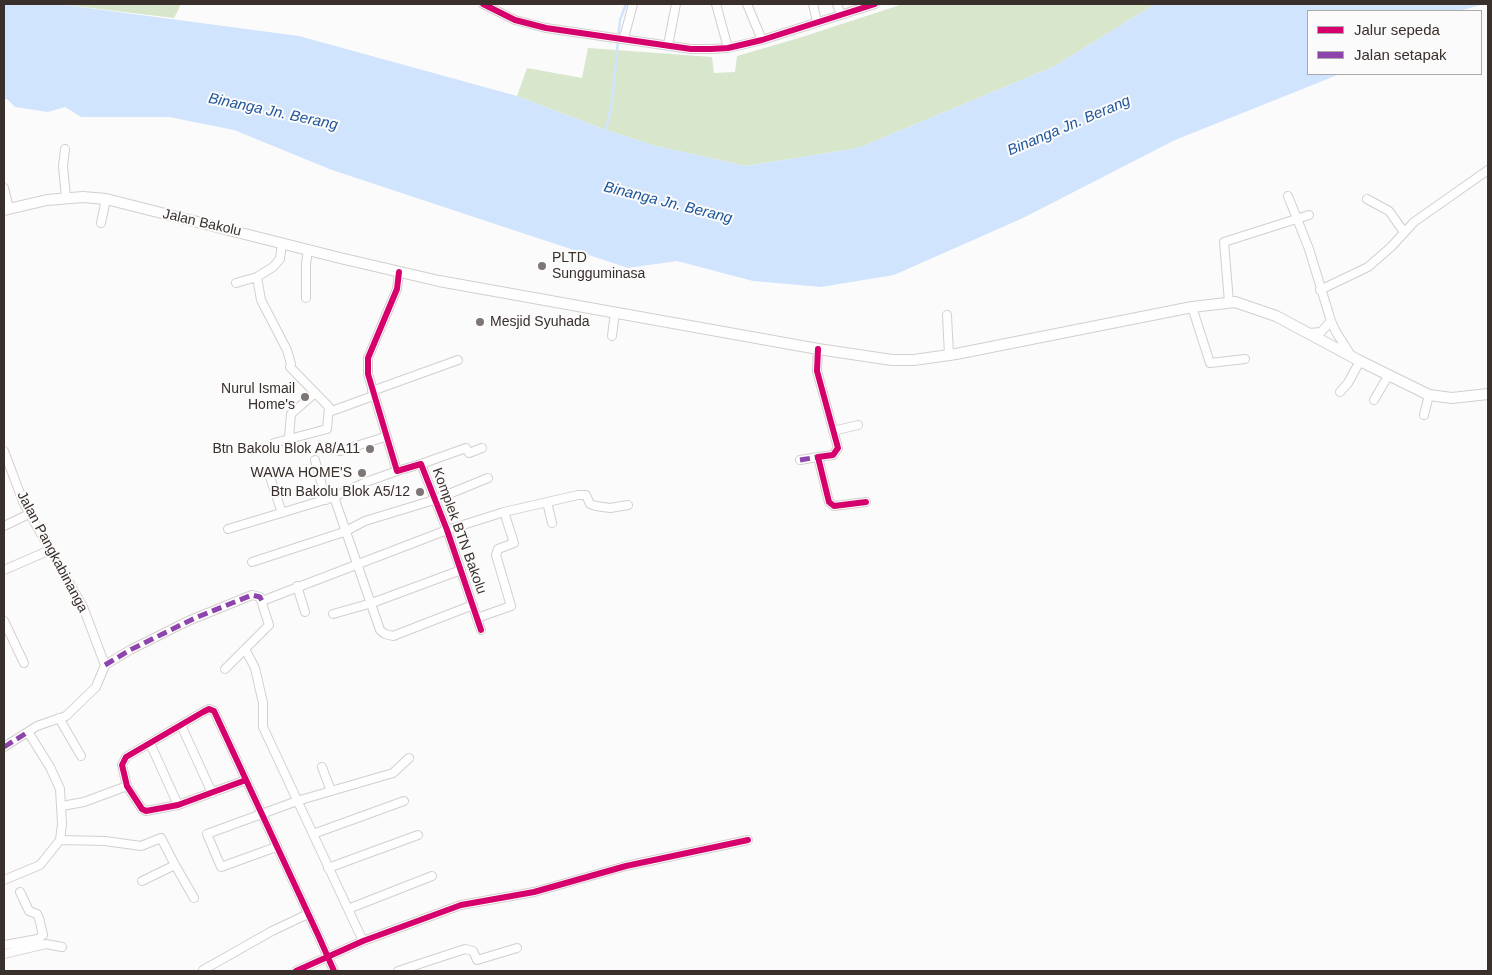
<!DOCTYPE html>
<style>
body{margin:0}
#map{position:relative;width:1492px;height:975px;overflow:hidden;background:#fbfbfb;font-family:Helvetica,sans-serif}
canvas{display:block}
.frame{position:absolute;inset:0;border:5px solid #392f2b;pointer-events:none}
.legend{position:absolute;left:1307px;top:10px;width:175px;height:65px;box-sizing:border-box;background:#fbfbfb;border:1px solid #ada9a8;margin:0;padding:6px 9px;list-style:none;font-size:15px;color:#392f2b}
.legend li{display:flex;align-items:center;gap:10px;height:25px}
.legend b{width:25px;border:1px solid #ada9a8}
</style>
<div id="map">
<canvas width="1492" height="975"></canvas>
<div class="frame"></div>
<ul class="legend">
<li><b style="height:6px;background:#d6006c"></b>Jalur sepeda</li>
<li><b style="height:6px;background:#8e44ad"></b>Jalan setapak</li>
</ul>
</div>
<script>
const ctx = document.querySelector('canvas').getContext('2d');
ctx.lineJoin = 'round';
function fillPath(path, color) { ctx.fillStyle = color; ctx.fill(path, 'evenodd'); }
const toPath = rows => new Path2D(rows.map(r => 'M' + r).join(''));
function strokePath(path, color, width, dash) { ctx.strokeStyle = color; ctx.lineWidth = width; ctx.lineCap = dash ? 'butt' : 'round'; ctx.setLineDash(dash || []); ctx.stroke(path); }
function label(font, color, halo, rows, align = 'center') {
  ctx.font = font + ' Helvetica,sans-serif'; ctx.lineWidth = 4; ctx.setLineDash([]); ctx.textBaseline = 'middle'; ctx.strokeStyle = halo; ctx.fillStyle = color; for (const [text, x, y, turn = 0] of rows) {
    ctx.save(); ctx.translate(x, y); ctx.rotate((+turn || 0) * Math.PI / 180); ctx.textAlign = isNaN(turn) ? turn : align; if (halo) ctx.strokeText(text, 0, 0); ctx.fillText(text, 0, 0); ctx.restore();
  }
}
fillPath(toPath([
 [58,4,181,4,174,18],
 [903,4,1155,4,1055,66,858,148,746,166,656,146,606,130,517,96,527,68,582,78,588,48,712,57,714,73,735,72,737,56,799,38]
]), '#d8e6cc');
fillPath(toPath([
 [4,4,58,4,299,36,517,96,606,130,656,146,746,166,858,148,1055,66,1155,4,1484,4,1459,11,1308,11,1308,74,1340,74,1175,140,1023,218,894,275,821,287,753,281,677,261,628,268,332,170,234,130,169,117,81,117,65,107,48,112,15,107,7,99,4,99]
]), '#d1e4fd');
strokePath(toPath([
 [606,130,612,102,620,20,626,4]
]), '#d1e4fd', 2.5);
const street = toPath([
 [483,4,515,20,546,28,691,49,711,49,728,48,762,40,875,4],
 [716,4,728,48],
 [747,4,762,40],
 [813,4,817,22],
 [837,4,841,15],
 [624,38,633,4],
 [668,45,676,4],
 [65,149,63,166,66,198],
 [4,188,9,209],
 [1288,196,1309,249,1331,321,1336,332,1350,354],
 [1367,199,1389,211,1404,232],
 [101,223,106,199],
 [399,272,397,289,368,358,368,374,397,471,421,464,447,530,481,630],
 [257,277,261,300,287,350,291,364,290,367,329,407,327,429,274,443],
 [236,283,257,277,273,267,280,259,282,243],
 [1320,290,1368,267,1391,247,1414,222,1488,170],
 [306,298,306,264,308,250],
 [1229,302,1224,242,1309,215],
 [1192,307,1210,363,1245,359],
 [947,315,949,355],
 [1309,333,1321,332,1331,321],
 [612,336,615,312],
 [818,349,817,371,838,448,833,455,818,457,829,502,834,506,866,502],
 [372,391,458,360],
 [1340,392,1348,383,1360,361],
 [1374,400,1388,376],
 [329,412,373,396],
 [1424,415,1429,395],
 [833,431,858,425],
 [289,437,291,414,315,393],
 [4,451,24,504,83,607,105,665,96,687,66,716,37,726,4,747],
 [340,451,385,437],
 [315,460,326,500],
 [800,460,818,457],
 [421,464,466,448,469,453,482,448],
 [397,471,366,482,334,497,380,630,385,634,393,636,473,605],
 [270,477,282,513],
 [547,502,552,523],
 [504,512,578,495,586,495,590,504,596,506,610,508,628,505],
 [4,526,29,514],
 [228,529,334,497],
 [252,562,344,532,365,521,434,500,488,478],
 [4,570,50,550],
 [297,586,305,612],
 [262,601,447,530,504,512,514,543,498,549,496,555,511,606,477,618],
 [333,614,372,603,461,570],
 [4,621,24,663],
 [105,665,130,650,188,621,252,595,260,597,269,625,245,649,255,668,263,703,263,727,363,941],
 [225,669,245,649],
 [59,718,81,756],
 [181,725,212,793],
 [150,743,178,805],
 [322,767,331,791],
 [246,780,178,805,146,811,142,809,127,786,122,765,126,757,203,712,209,709,214,711,319,937,334,971],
 [62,806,84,802,127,786],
 [313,834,404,801],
 [60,840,105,841,141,846,161,838,175,865],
 [276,847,221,867,207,834,297,801,393,773,409,758],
 [328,868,418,835],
 [4,880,40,865,60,840,62,824,60,789,50,767,28,732],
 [142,881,175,865,194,898],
 [348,909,432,876],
 [4,945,38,939,43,935,39,918,37,914,29,911,20,892],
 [4,954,46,944,62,947],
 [203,970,272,931,308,914],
 [296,971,363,941,461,905,534,892,626,866,748,840],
 [398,971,465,949,473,951,477,960,517,948]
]);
const secondary = toPath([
 [488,4,488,5],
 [4,210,47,200,83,197,106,199,340,258,439,281,818,349,892,360,914,360,956,354,1192,307,1235,302,1276,316,1360,361,1429,395,1452,398,1488,394]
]);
strokePath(street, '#d4cfcd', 10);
strokePath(secondary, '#d4cfcd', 12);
strokePath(street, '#fefefe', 8);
strokePath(secondary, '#fefefe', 10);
strokePath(toPath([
 [800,460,818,457],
 [105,665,130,650,195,618,252,595,260,597,262,601],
 [4,747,28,732]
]), '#8e44ad', 5, [10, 5]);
strokePath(toPath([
 [483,4,515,20,546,28,691,49,711,49,728,48,762,40,875,4],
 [399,272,397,289,368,358,368,374,397,471,421,464,447,530,481,630],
 [818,349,817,371,838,448,833,455,818,457,829,502,834,506,866,502],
 [246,780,178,805,146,811,142,809,127,786,122,765,126,757,203,712,209,709,214,711,319,937,334,971],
 [296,971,363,941,461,905,534,892,626,866,748,840]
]), '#d6006c', 6);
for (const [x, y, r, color] of [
 [542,266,5,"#7d7674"],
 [480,322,5,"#7d7674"],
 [305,397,5,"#7d7674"],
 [370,449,5,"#7d7674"],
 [362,473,5,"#7d7674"],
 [420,492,5,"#7d7674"]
]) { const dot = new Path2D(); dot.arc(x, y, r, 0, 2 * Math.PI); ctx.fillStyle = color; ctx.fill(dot); strokePath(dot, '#fbfbfb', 2); }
label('14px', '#392f2b', '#fbfbfb', [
 ["Jalan Bakolu",202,223,13],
 ["Komplek BTN Bakolu",459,531,70],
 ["Jalan Pangkabinanga",52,552,62]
]);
label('14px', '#392f2b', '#fbfbfb', [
 ["PLTD",552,258,"left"],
 ["Sungguminasa",552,274,"left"],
 ["Mesjid Syuhada",490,322,"left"],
 ["Nurul Ismail",295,389],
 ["Home's",295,405],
 ["Btn Bakolu Blok A8/A11",360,449],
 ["WAWA HOME'S",352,473],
 ["Btn Bakolu Blok A5/12",410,492]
], 'right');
label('italic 15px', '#1e559a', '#fbfbfb', [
 ["Binanga Jn. Berang",273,112,12],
 ["Binanga Jn. Berang",1069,126,-23],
 ["Binanga Jn. Berang",668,203,14]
]);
</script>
